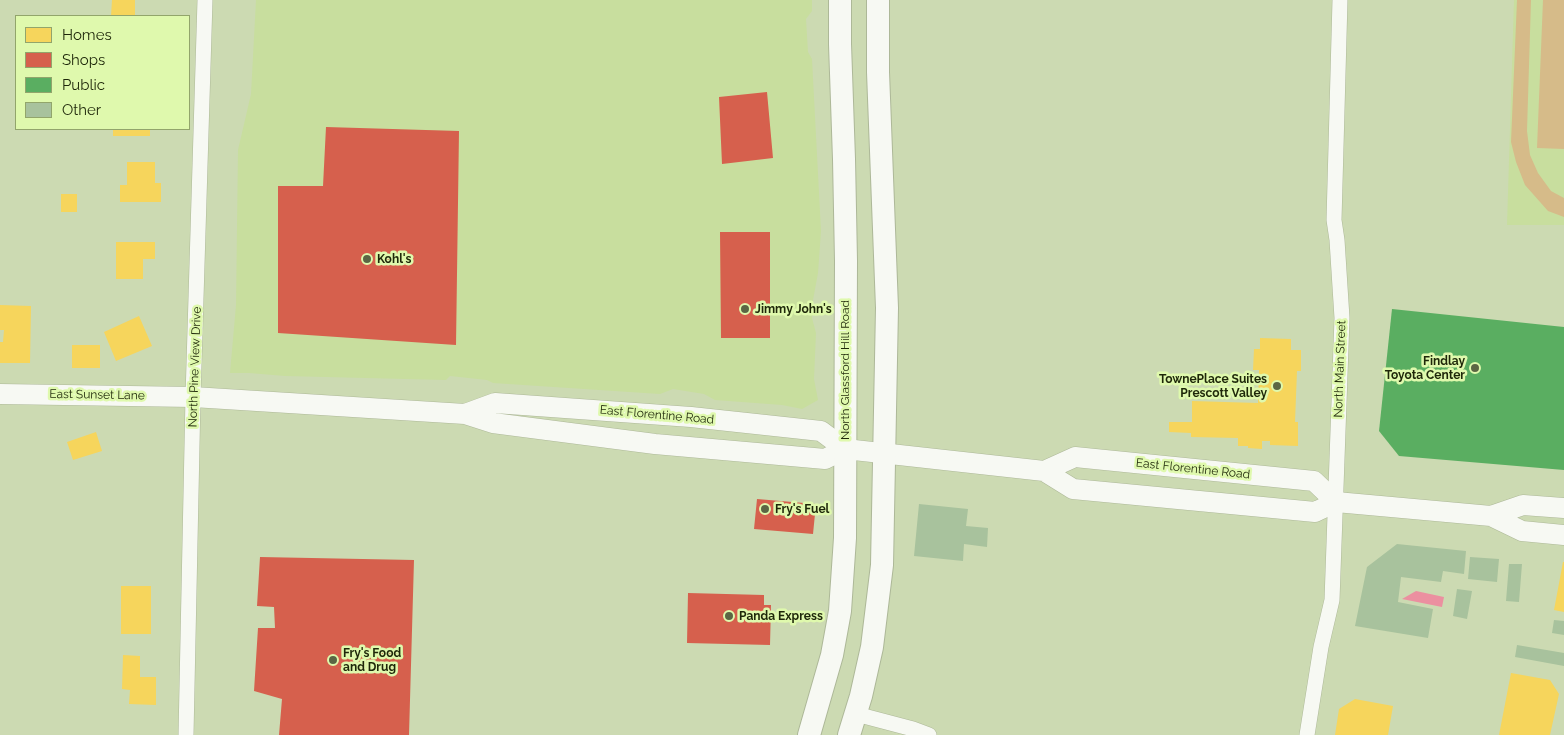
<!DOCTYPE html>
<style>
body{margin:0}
#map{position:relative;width:1564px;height:735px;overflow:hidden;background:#ccdab2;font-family:Raleway,sans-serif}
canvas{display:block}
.legend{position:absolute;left:15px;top:15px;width:175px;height:115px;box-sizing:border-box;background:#dff9ad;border:1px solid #92a56b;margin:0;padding:6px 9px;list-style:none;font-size:15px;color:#1e2709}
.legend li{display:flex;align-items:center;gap:10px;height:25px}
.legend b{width:25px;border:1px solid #92a56b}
</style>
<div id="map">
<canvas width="1564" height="735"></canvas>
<ul class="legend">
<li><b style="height:14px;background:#f6d55c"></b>Homes</li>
<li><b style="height:14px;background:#d6604d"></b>Shops</li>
<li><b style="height:14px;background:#5aae61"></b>Public</li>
<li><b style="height:14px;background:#a8c29d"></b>Other</li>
</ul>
</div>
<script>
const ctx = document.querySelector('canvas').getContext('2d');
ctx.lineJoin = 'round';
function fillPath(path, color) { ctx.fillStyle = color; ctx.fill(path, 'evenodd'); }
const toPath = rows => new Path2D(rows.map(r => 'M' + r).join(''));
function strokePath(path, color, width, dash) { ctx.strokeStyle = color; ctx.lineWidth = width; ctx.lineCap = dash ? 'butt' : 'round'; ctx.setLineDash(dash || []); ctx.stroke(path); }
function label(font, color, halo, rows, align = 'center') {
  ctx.font = font + ' Raleway,sans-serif'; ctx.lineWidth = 5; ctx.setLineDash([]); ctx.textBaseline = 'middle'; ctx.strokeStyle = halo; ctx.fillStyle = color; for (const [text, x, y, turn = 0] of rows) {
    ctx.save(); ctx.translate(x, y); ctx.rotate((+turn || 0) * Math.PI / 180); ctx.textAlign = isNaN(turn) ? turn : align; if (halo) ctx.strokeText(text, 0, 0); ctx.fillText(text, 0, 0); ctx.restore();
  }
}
fillPath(toPath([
 [256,0,812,0,812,11,806,19,808,52,812,59,821,231,818,273,813,300,812,318,816,333,814,379,818,400,802,409,782,405,715,400,704,394,673,389,660,394,493,383,487,380,450,376,446,380,285,376,249,373,230,373,236,305,238,150,251,94],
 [1514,0,1564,0,1564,225,1507,225]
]), '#c8de9e');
fillPath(toPath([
 [1517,0,1531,0,1527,131,1530,155,1538,173,1551,191,1564,198,1564,217,1548,211,1525,185,1516,162,1511,142],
 [1543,0,1564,0,1564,149,1537,148]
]), '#d6bb89');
fillPath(toPath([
 [1416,591,1444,597,1442,607,1402,599]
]), '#eb90a0');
fillPath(toPath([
 [112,0,135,0,135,16,111,16],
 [113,129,150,129,150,136,113,136],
 [127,162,155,162,155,183,161,183,161,202,120,202,120,185,127,185],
 [61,194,77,194,77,212,61,212],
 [116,242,155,242,155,259,143,259,143,279,116,279],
 [0,305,31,306,30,363,0,363,0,342,3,342,4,330,0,330],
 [139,316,152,346,116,361,104,332],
 [1260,338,1291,339,1291,350,1301,350,1301,371,1297,371,1295,422,1298,422,1298,446,1270,445,1270,441,1262,441,1262,449,1248,448,1248,446,1238,446,1238,438,1191,437,1191,433,1169,432,1169,422,1192,422,1192,401,1258,403,1259,370,1253,370,1254,349,1260,349],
 [72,345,100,345,100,368,72,368],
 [96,432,102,451,73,460,67,442],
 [1563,562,1564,562,1564,612,1554,610],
 [121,586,151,586,151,634,121,634],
 [123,655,140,656,140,677,156,677,156,705,129,704,130,690,122,689],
 [1511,673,1550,680,1559,694,1550,735,1499,735],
 [1355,699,1393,706,1388,735,1335,735,1339,709]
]), '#f6d55c');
fillPath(toPath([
 [767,92,773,158,722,164,719,97],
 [326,127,459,131,456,345,278,333,278,186,323,186],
 [720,232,770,232,770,338,721,338],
 [757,499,816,504,813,534,754,529],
 [260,557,414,560,409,735,279,735,282,699,254,691,258,628,275,628,274,607,257,606],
 [688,593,764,595,764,605,771,605,770,645,687,643]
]), '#d6604d');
fillPath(toPath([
 [1392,309,1564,327,1564,470,1399,456,1379,431]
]), '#5aae61');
fillPath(toPath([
 [919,504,968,509,966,526,988,528,987,547,964,544,963,561,914,556],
 [1397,544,1466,551,1464,574,1443,571,1441,582,1401,577,1398,602,1433,609,1428,638,1355,626,1367,567],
 [1470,557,1499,559,1497,582,1468,579],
 [1509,564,1522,564,1519,602,1506,601],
 [1457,589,1472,591,1467,619,1453,616],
 [1554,620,1564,621,1564,635,1552,633],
 [1517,645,1564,653,1564,666,1515,657]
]), '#a8c29d');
const street = toPath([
 [856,714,913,729,929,735],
 [186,735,193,397,205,0],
 [1307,735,1321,647,1332,600,1342,318,1337,240,1334,220,1340,0]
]);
const secondary = toPath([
 [0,394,193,397,465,414,493,423,655,444,825,459,845,449,1044,471],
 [465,414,495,403,691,417,821,431,845,449],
 [1336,502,1314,481,1075,457,1044,471,1073,489,1315,512,1336,502,1491,516,1522,531,1564,535],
 [1491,516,1523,505,1564,508]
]);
const primary = toPath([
 [809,735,832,655,840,611,845,538,846,261,844,159,840,44,840,0],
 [849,735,861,696,872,647,882,565,887,308,878,72,878,0]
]);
strokePath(street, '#adb898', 16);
strokePath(secondary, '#adb898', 21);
strokePath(primary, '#adb898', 24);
strokePath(street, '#f7f9f3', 15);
strokePath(secondary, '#f7f9f3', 20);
strokePath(primary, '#f7f9f3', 22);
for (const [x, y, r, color] of [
 [367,259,5,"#5b6644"],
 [745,309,5,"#5b6644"],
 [1475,368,5,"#5b6644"],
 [1277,386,5,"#5b6644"],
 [765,509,5,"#5b6644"],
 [729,616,5,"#5b6644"],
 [333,660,5,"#5b6644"]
]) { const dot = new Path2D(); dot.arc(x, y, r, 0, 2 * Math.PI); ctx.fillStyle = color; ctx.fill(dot); strokePath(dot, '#dff9ad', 2); }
label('bold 12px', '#1e2709', '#dff9ad', [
 ["Kohl's",377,259],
 ["Jimmy John's",755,309],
 ["Findlay",1465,361,"right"],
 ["Toyota Center",1465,375,"right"],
 ["TownePlace Suites",1267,379,"right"],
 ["Prescott Valley",1267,393,"right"],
 ["Fry's Fuel",775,509],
 ["Panda Express",739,616],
 ["Fry's Food",343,653],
 ["and Drug",343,667]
], 'left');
label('12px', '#1e2709', '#dff9ad', [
 ["North Pine View Drive",195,367,-88],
 ["North Main Street",1340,369,-88],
 ["North Glassford Hill Road",845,370,-90],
 ["East Sunset Lane",97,395,1],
 ["East Florentine Road",657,415,5],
 ["East Florentine Road",1193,469,6]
]);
</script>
